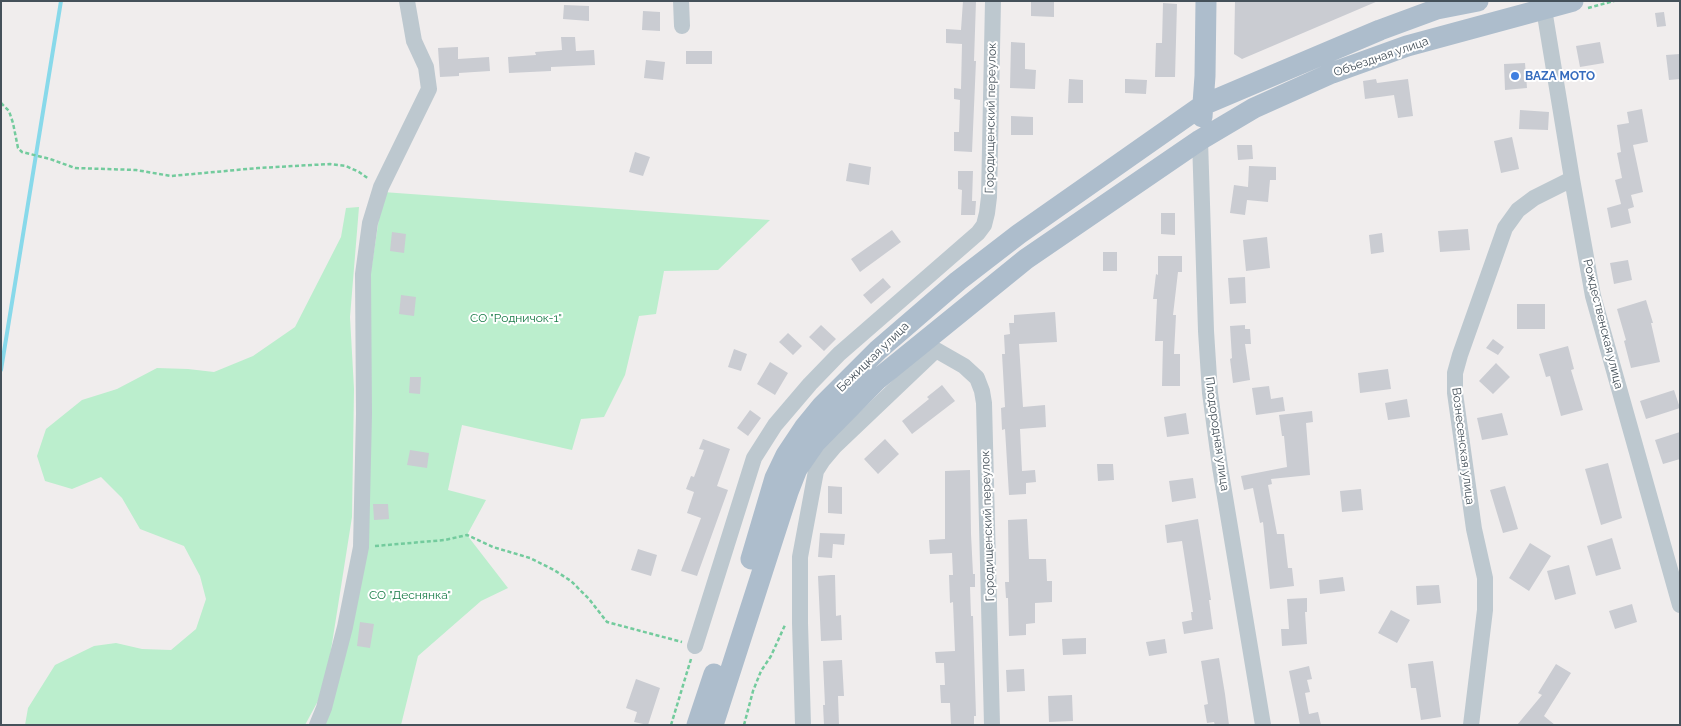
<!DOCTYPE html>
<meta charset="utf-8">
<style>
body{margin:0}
#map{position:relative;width:1681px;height:726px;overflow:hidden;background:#f0eded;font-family:Raleway,sans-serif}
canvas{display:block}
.frame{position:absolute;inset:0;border:2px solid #45515a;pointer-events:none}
</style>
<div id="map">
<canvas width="1681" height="726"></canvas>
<div class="frame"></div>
</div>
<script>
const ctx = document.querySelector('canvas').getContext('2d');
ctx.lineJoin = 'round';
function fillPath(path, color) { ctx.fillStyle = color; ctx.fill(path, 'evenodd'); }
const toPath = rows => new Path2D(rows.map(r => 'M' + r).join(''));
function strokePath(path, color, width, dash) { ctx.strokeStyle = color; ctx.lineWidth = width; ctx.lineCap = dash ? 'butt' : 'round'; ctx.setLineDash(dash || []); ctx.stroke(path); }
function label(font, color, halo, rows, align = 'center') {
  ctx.font = font + ' Raleway,sans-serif'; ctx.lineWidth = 4; ctx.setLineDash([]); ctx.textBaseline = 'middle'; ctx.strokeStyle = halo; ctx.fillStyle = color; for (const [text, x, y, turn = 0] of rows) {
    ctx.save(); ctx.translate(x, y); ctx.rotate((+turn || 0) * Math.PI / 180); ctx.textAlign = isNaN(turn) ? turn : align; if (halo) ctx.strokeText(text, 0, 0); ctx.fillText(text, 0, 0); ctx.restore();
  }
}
fillPath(toPath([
 [383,192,770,220,718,270,664,271,656,314,639,316,625,375,604,417,581,419,572,450,462,425,448,490,486,500,467,535,508,588,481,601,418,656,401,725,322,725,368,547,365,310],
 [359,207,350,317,354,389,352,517,325,688,305,725,25,725,28,708,55,665,94,646,116,643,142,649,171,650,196,629,206,599,200,576,184,546,140,529,122,498,101,477,72,489,45,481,37,456,46,429,82,400,117,389,157,368,188,369,214,372,253,356,295,327,341,237,346,208]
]), '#bbeecd');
strokePath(toPath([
 [1,370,61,1]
]), '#88d9ea', 4);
fillPath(toPath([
 [963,1,976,1,974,61,976,61,972,152,954,151,954,132,959,132,960,100,954,99,954,88,961,89,962,44,946,43,946,29,961,30],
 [1031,1,1054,1,1054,17,1031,16],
 [1235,1,1378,1,1242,59,1234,54],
 [1163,3,1177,4,1175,77,1155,77,1156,43,1162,43],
 [564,5,589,6,589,21,563,19],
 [643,11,660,12,660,31,642,30],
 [1664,12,1666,26,1657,27,1655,13],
 [561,37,575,37,576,51,594,50,595,65,551,67,551,71,509,73,508,57,536,55,535,52,562,50],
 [1011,42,1025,43,1025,69,1036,70,1035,89,1010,88],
 [1600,42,1604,63,1580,67,1576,46],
 [458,47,458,59,489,57,490,71,459,73,459,76,440,77,438,48],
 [686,51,712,51,712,64,686,64],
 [1680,54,1680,79,1669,80,1666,55],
 [646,60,665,62,663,80,644,78],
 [1525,63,1527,88,1505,90,1504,64],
 [1069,79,1083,80,1083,103,1068,103],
 [1125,79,1147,80,1146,94,1125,93],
 [1376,79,1377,83,1408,79,1413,116,1398,118,1394,95,1365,99,1363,81],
 [1642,109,1648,142,1633,145,1643,192,1631,195,1634,207,1628,209,1631,223,1611,228,1607,208,1621,204,1615,180,1622,178,1617,153,1621,152,1617,125,1629,123,1627,112],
 [1520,110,1549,112,1548,130,1519,129],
 [1011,116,1033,117,1033,135,1011,135],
 [1512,137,1519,169,1501,173,1494,141],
 [1237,145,1252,145,1253,159,1238,160],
 [635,152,650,157,643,176,629,172],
 [849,163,871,167,869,185,846,181],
 [1249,166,1276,167,1276,180,1270,180,1268,202,1247,200,1245,215,1230,213,1234,185,1248,187],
 [958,171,973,171,972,201,976,201,975,215,961,215,962,190,958,189],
 [1161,213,1175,213,1175,235,1161,234],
 [1468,229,1470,250,1440,252,1438,231],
 [892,230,901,242,860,272,851,259],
 [392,232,406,234,404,253,390,251],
 [1382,233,1384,252,1371,254,1369,235],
 [1267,237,1270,268,1246,271,1243,240],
 [1103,252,1117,252,1117,271,1103,271],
 [1158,256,1182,256,1182,272,1178,272,1173,315,1176,315,1174,354,1180,354,1180,386,1162,386,1163,341,1155,341,1157,299,1153,299,1156,274,1158,275],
 [1628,260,1632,280,1614,284,1610,263],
 [1245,277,1246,303,1230,304,1228,278],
 [883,278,891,287,871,304,863,295],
 [401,295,416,297,414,316,399,314],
 [1646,300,1653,323,1651,323,1660,362,1631,368,1624,341,1626,340,1617,309],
 [1517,304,1545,304,1545,329,1517,329],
 [1055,312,1057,342,1019,344,1023,407,1045,405,1046,427,1020,429,1022,471,1035,470,1036,482,1026,483,1026,494,1009,495,1005,429,1002,430,1001,408,1005,407,1002,354,1005,354,1004,335,1010,334,1009,323,1014,323,1014,315],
 [821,325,836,339,824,351,809,337],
 [1245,325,1245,329,1250,329,1251,344,1245,344,1250,380,1233,383,1230,359,1232,358,1230,326],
 [788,333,802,346,793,355,779,342],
 [1493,339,1504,347,1498,355,1486,348],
 [1568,346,1574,369,1571,370,1583,410,1561,416,1550,376,1546,377,1539,354],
 [734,349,747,354,741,371,728,367],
 [770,362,788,373,775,395,757,384],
 [1496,363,1510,377,1493,394,1479,381],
 [1388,369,1391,389,1360,393,1358,373],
 [410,377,421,377,420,394,409,393],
 [942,385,955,401,912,434,902,421,929,399,927,397],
 [1269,386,1271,399,1283,397,1285,411,1256,415,1252,388],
 [1674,390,1680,408,1646,419,1640,401],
 [1407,399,1410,417,1388,420,1385,403],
 [750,410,761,418,748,436,737,428],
 [1312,411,1313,422,1306,423,1310,475,1271,479,1272,484,1268,485,1277,534,1284,534,1288,568,1292,568,1294,586,1270,589,1263,522,1260,523,1253,488,1244,490,1241,476,1287,467,1284,436,1282,436,1279,415],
 [1186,413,1189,434,1167,437,1164,417],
 [1502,413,1508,435,1482,440,1477,418],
 [1680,432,1680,459,1663,464,1655,440],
 [703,439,730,449,717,486,728,490,697,576,681,571,701,518,687,513,694,492,686,489,691,476,694,477,704,450,699,449],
 [885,439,899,454,878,474,864,459],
 [410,450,429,453,427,468,407,465],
 [1608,463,1622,518,1601,525,1585,469],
 [1097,464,1113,464,1114,480,1098,481],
 [970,470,971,534,973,574,975,574,975,587,970,587,971,616,973,616,976,716,974,716,974,725,951,725,950,703,941,703,940,685,945,685,944,663,936,663,935,652,955,651,953,602,950,603,949,575,953,575,952,553,930,554,929,540,945,539,945,471],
 [1193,478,1196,498,1172,502,1169,481],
 [828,486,842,487,842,514,828,513],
 [1505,486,1518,529,1503,533,1490,490],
 [1361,489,1363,510,1342,512,1340,491],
 [373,504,388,504,389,519,374,520],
 [1027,519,1029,559,1046,559,1047,581,1052,581,1052,602,1035,603,1035,623,1026,624,1026,635,1009,636,1008,598,1006,598,1005,582,1009,582,1008,520],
 [1198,519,1211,600,1209,600,1213,629,1184,634,1182,622,1192,620,1191,612,1193,612,1182,541,1167,543,1165,525],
 [820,533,845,534,844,545,833,544,832,558,818,557],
 [1612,538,1621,569,1596,576,1587,546],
 [1530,543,1551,556,1529,591,1509,578],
 [638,549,657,555,651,576,631,570],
 [1569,565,1576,594,1555,600,1547,571],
 [831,575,835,575,836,616,841,615,842,640,821,641,818,576],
 [1343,577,1345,591,1320,594,1319,580],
 [1439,585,1441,603,1417,605,1416,586],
 [1307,598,1307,612,1305,612,1307,644,1282,646,1281,629,1289,629,1287,599],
 [1632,604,1637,622,1615,629,1609,611],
 [1391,610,1410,620,1397,643,1378,633],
 [360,622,374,624,370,648,357,646],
 [1086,638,1086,654,1063,655,1062,639],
 [1165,639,1167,653,1149,656,1146,642],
 [1219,658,1225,694,1229,725,1215,725,1214,722,1207,723,1204,705,1208,704,1201,661],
 [842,660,844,696,838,696,839,725,824,725,823,705,825,705,823,661],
 [1433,661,1441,717,1421,720,1416,688,1411,688,1408,664],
 [1556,664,1571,673,1544,716,1555,725,1517,725,1542,695,1538,693],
 [1309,666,1312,679,1307,680,1310,692,1305,693,1309,714,1318,712,1321,725,1300,725,1297,709,1289,671],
 [1024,669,1025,691,1007,692,1006,670],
 [636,679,660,688,648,725,634,722,637,712,626,708],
 [1072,695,1073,721,1049,722,1048,696]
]), '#caccd2');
strokePath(toPath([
 [1588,8,1614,1],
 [1,103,9,111,13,123,18,148,22,152,50,159,75,168,136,170,171,176,258,168,330,164,346,166,359,172,369,179],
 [375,546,445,540,467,535,493,547,530,558,554,570,571,581,589,599,607,622,682,642],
 [671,725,691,659],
 [744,725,753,691,761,671,771,656,785,625]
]), '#73cb9d', 2.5, [4, 2.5]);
strokePath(toPath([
 [681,1,682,26],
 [1544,9,1572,179,1593,296,1680,605],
 [1200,140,1206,331,1210,393,1220,467,1263,725],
 [695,646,754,458,775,425,810,384,839,354,978,233,984,225,987,213,989,197,993,1],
 [317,725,324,708,345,627,361,547,364,414,363,274,370,223,381,187,429,89,426,67,414,41,407,1],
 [803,725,800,623,800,557,816,471,823,460,834,447,936,350,964,366,977,378,982,391,984,403,992,725],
 [1471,725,1485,610,1485,578,1474,529,1455,393,1455,373,1460,355,1505,228,1518,210,1534,198,1572,179]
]), '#bdc8cf', 16);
strokePath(toPath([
 [1202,117,1205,76,1206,1],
 [751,559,775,478,786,455,804,428,822,406,878,350,958,281,1019,234,1203,105,1380,30,1437,9,1478,1],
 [697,725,714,674],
 [713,725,788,492,797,469,815,443,878,379,1026,259,1200,140,1254,108,1332,73,1407,46,1573,1]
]), '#adbdcc', 21);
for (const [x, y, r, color] of [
 [1515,76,5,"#3f7fe0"]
]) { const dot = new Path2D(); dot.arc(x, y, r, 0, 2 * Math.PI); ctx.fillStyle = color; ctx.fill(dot); strokePath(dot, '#fff', 2); }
label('12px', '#45515a', '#fff', [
 ["Объездная улица",1381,57,-19],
 ["Городищенский переулок",991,118,-89],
 ["Рождественская улица",1603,324,76],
 ["Бежицкая улица",873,357,-44],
 ["Плодородная улица",1217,434,82],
 ["Вознесенская улица",1463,446,83],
 ["Городищенский переулок",988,526,-92]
]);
label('bold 12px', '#366cbe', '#fff', [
 ["BAZA MOTO",1525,76]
], 'left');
label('12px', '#177a46', '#fff', [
 ["СО \"Родничок-1\"",516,318],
 ["СО \"Деснянка\"",410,595]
]);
</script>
